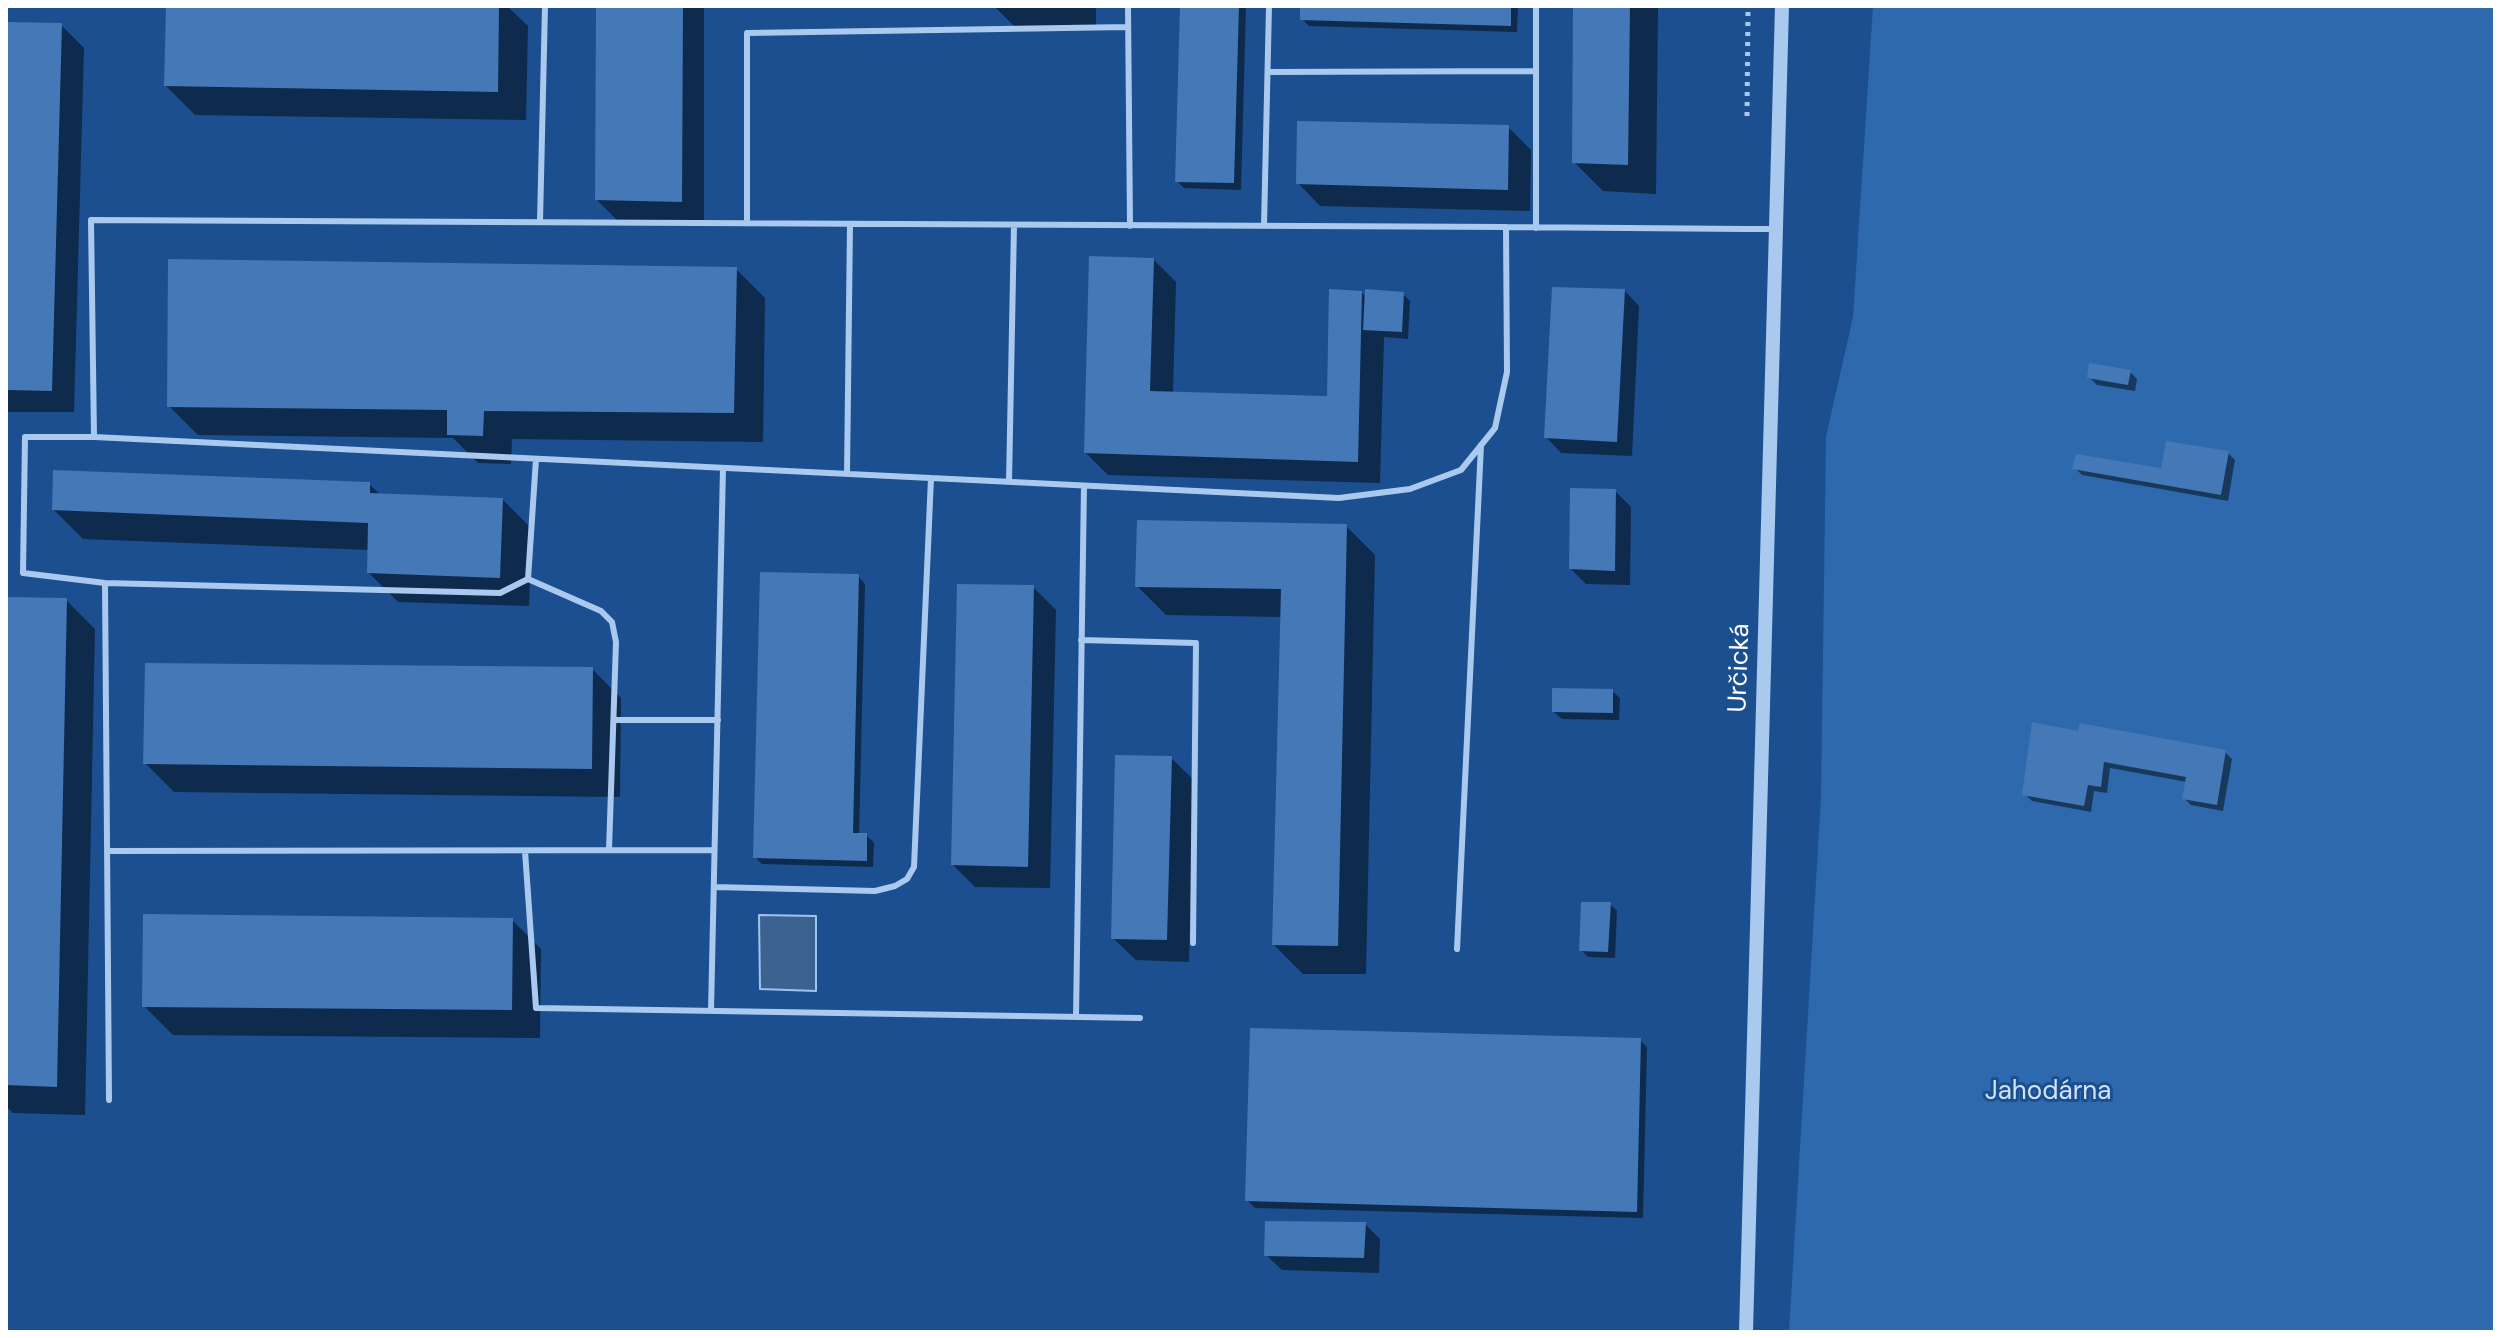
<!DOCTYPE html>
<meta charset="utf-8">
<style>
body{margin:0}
#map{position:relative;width:2501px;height:1338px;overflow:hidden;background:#1b4f8f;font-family:"DM Sans",sans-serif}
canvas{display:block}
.frame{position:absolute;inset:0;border:8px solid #fff;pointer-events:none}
</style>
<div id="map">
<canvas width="2501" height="1338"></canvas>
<div class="frame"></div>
</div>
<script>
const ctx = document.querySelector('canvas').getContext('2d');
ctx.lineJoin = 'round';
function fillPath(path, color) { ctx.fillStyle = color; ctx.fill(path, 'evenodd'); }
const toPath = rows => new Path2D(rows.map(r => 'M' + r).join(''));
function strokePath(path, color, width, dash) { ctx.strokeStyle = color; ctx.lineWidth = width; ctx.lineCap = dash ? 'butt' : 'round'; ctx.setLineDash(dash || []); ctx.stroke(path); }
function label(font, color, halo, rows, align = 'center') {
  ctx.font = font + ' "DM Sans",sans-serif'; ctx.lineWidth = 6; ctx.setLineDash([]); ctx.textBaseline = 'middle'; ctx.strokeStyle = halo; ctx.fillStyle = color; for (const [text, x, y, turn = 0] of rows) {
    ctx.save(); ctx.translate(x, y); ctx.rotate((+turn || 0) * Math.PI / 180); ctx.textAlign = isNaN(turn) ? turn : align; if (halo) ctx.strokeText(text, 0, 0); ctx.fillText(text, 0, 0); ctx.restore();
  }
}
fillPath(toPath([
 [1873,6,2495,6,2495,1332,1789,1332,1821,797,1826,437,1853,317]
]), '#2e69ad');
const water = toPath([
 [759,915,816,916,816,991,760,989,759,915]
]);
fillPath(water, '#3c6290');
strokePath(water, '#9cc4f0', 2);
fillPath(toPath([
 [168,6,507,6,528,26,526,120,195,115,166,86],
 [598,6,704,6,704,224,619,222,597,200],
 [994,6,1096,6,1096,29,1016,28],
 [1182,6,1246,6,1241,190,1184,188,1177,181],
 [1302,6,1518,6,1517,32,1309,26,1302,19],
 [1577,6,1658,6,1656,194,1603,191,1574,162],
 [6,24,61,25,84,48,74,412,6,412],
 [1508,127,1531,150,1530,211,1320,206,1298,183],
 [1154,260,1176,282,1173,394,1329,398,1362,293,1367,298,1403,294,1410,301,1408,339,1384,337,1380,483,1108,475,1086,453],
 [736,269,765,298,763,442,512,439,511,464,478,463,453,438,198,435,169,406],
 [1624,290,1639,306,1632,456,1561,453,1546,437],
 [2130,372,2137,379,2135,391,2097,385,2090,378],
 [2228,453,2235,460,2228,501,2082,475,2075,468,2163,471],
 [369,484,381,495,503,500,532,529,529,606,398,602,369,573,370,550,83,539,54,510],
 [1615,491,1631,507,1630,585,1586,584,1571,569],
 [1346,526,1375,555,1366,974,1303,974,1274,945,1282,617,1166,615,1137,586],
 [858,576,865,584,859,835,866,835,874,843,873,867,762,864,755,857],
 [1033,587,1056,610,1050,888,975,887,953,865],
 [6,599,66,600,95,629,85,1115,13,1113,6,1106],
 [592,669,621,698,620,797,174,792,145,763],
 [1612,691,1620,698,1619,720,1562,719,1554,712],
 [2080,733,2225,752,2232,759,2223,811,2191,805,2184,798,2187,782,2110,768,2107,793,2094,791,2091,812,2032,801,2025,794],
 [1171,758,1194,780,1189,962,1136,960,1113,938],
 [1610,904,1617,911,1615,958,1588,957,1581,950],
 [512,920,541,949,540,1038,173,1035,144,1006],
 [1640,1040,1647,1047,1643,1218,1255,1208,1248,1201],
 [1365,1224,1380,1239,1379,1273,1282,1270,1266,1255]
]), '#0007');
fillPath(toPath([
 [166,6,499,6,498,92,164,86],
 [596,6,683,6,682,202,595,200],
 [1180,6,1239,6,1234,183,1175,182],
 [1300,6,1511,6,1511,26,1300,20],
 [1573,6,1630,6,1628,165,1572,163],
 [6,22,62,23,52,391,6,390],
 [1297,121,1509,125,1508,190,1296,184],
 [1089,256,1154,258,1150,391,1327,396,1329,289,1362,291,1358,462,1084,453],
 [168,259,737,267,734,413,484,411,483,436,447,435,447,410,167,407],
 [1552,287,1625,289,1617,442,1544,438],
 [1365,289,1404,292,1402,332,1363,330],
 [2089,363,2131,370,2128,385,2087,378],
 [2166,441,2229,451,2221,495,2072,469,2076,454,2161,468],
 [53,470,370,482,370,493,503,498,500,578,367,573,368,523,52,510],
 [1570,488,1616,489,1615,571,1569,569],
 [1137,520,1347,524,1338,946,1272,945,1281,589,1135,587],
 [760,572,859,574,853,833,867,833,867,861,753,858],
 [957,584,1034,585,1028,867,951,865],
 [6,597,67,598,57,1087,6,1085],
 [145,663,593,667,592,769,143,764],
 [1552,688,1613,689,1613,713,1552,712],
 [2032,722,2078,731,2080,723,2226,750,2217,805,2182,799,2186,777,2104,762,2101,787,2088,785,2084,806,2022,795],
 [1115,755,1172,756,1167,940,1111,939],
 [1581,902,1611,902,1608,952,1579,951],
 [143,914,513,918,512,1010,142,1007],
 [1250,1028,1641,1038,1637,1212,1245,1201],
 [1265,1221,1366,1222,1364,1258,1264,1256]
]), '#4478b7');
strokePath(toPath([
 [1747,116,1748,6]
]), '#a9c9ee', 5, [4, 6]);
strokePath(toPath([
 [1128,6,1130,226],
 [1536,6,1536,228],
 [1268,72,1536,71],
 [540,222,545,6],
 [747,223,747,33,1128,27],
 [1264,226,1269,6],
 [1506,227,1507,372,1495,428,1461,470,1410,489,1339,498,94,437,91,220,1506,227,1747,229,1776,229],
 [94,437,25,437,23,573,105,583,500,593,528,579,536,459],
 [847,474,850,224],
 [1009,482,1014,225],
 [528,579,601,611,612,622,616,642,609,850],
 [105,583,109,1100],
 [1081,640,1196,643,1193,943],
 [614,720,718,720],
 [107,851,714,850],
 [525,851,536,1008,1140,1018],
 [714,887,875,891,895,886,907,879,914,867,931,478],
 [1457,949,1481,445],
 [711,1011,723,468],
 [1076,1017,1084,486]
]), '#a9c9ee', 6);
strokePath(toPath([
 [1746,1332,1782,6]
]), '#a9c9ee', 14);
label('26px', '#fff', '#1b4f8f', [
 ["Určická",1740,668,-88]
]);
label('26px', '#cfe3fa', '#1b4f8f', [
 ["Jahodárna",2048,1092]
]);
</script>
